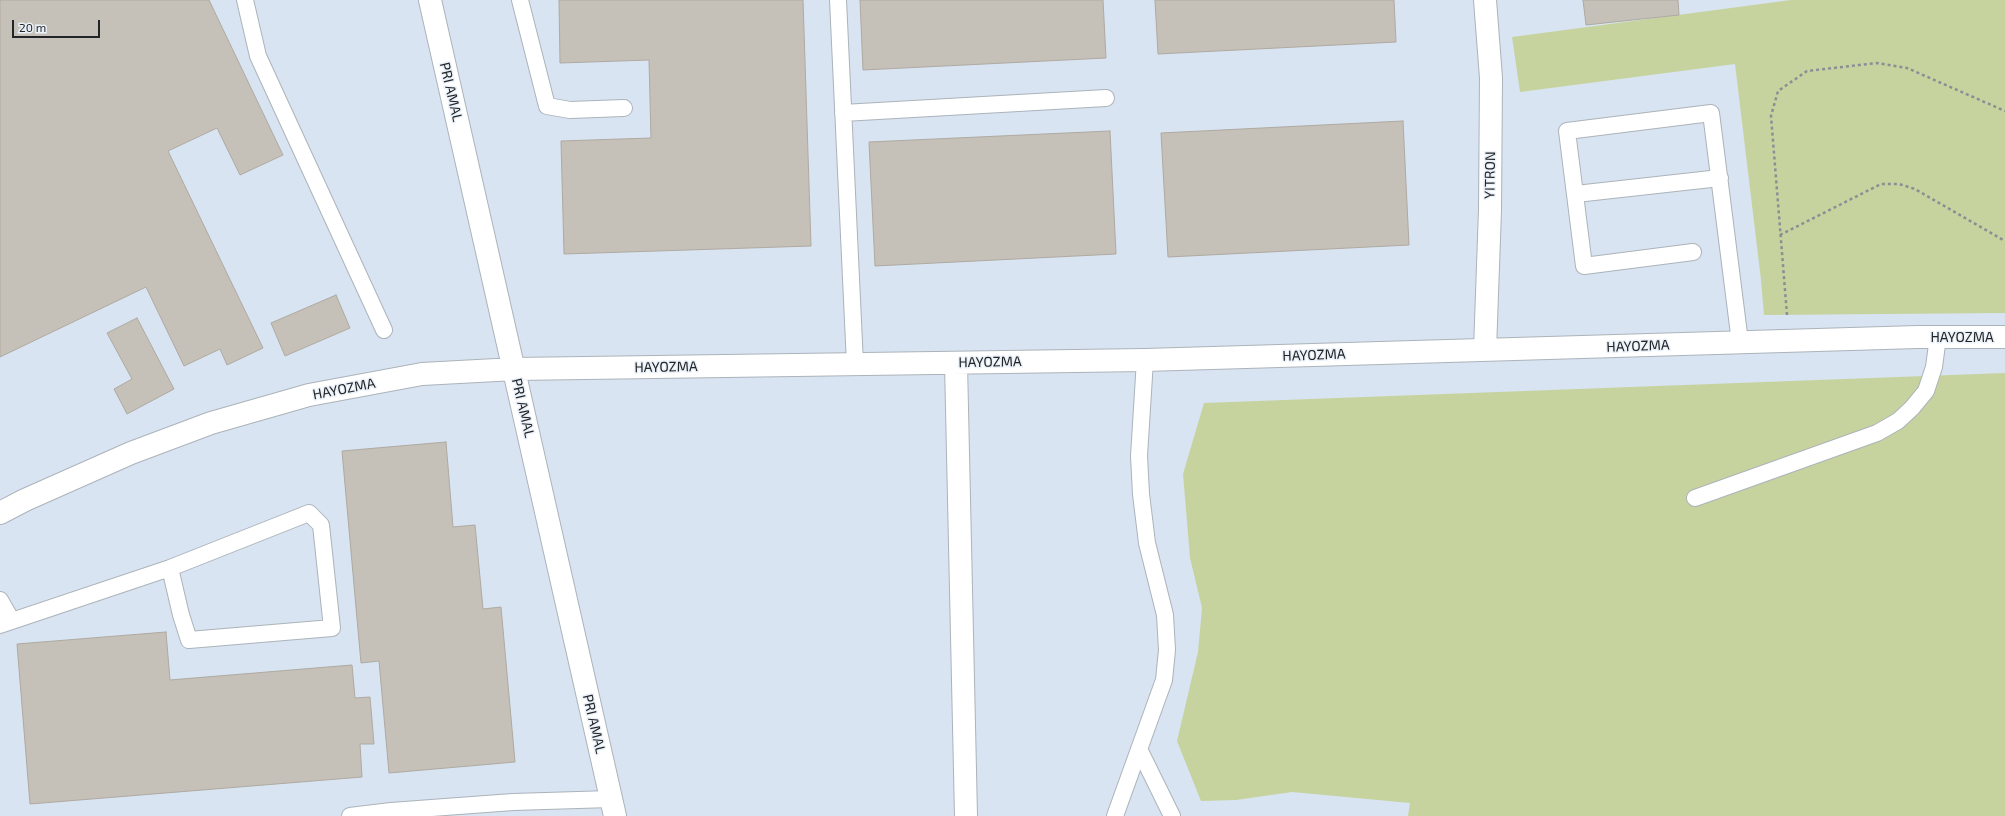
<!DOCTYPE html>
<style>
body{margin:0}
#map{position:relative;width:2005px;height:816px;overflow:hidden;background:#ebf1f9;font-family:"Exo 2",sans-serif}
canvas{display:block}
.scale{position:absolute;left:12px;top:20px;width:88px;height:18px;box-sizing:border-box;border:2px solid #222527;border-top:0;padding-left:5px;font-size:12px;line-height:14px;white-space:nowrap;color:#222527;-webkit-text-stroke:3px #ebf1f9;paint-order:stroke}
</style>
<div id="map">
<canvas width="2005" height="816"></canvas>
<div class="scale">20 m</div>
</div>
<script>
const ctx = document.querySelector('canvas').getContext('2d');
ctx.lineJoin = 'round';
function fillPath(path, color) { ctx.fillStyle = color; ctx.fill(path, 'evenodd'); }
const toPath = rows => new Path2D(rows.map(r => 'M' + r).join(''));
function strokePath(path, color, width, dash) { ctx.strokeStyle = color; ctx.lineWidth = width; ctx.lineCap = dash ? 'butt' : 'round'; ctx.setLineDash(dash || []); ctx.stroke(path); }
function label(font, color, halo, rows, align = 'center') {
  ctx.font = font + ' "Exo 2",sans-serif'; ctx.lineWidth = 3; ctx.setLineDash([]); ctx.textBaseline = 'middle'; ctx.strokeStyle = halo; ctx.fillStyle = color; for (const [text, x, y, turn = 0] of rows) {
    ctx.save(); ctx.translate(x, y); ctx.rotate((+turn || 0) * Math.PI / 180); ctx.textAlign = isNaN(turn) ? turn : align; if (halo) ctx.strokeText(text, 0, 0); ctx.fillText(text, 0, 0); ctx.restore();
  }
}
fillPath(toPath([
 [0,0,2005,0,2005,816,0,816]
]), '#d8e4f1');
fillPath(toPath([
 [1791,0,2005,0,2005,313,1764,315,1761,280,1735,64,1520,92,1512,37],
 [2005,373,2005,816,1408,816,1410,803,1292,792,1236,800,1201,801,1177,741,1198,652,1202,608,1190,558,1183,474,1204,403]
]), '#c7d39e');
const building = toPath([
 [0,0,209,0,283,155,240,175,217,128,168,151,263,348,227,365,220,349,184,366,146,287,0,357,0,0],
 [559,0,803,0,811,246,564,254,561,141,651,138,649,60,560,63,559,0],
 [860,0,1103,0,1106,58,863,70,860,0],
 [1155,0,1394,0,1396,42,1158,54,1155,0],
 [1583,0,1678,0,1679,15,1586,25,1583,0],
 [1403,121,1409,245,1168,257,1161,133,1403,121],
 [1110,131,1116,254,875,266,869,142,1110,131],
 [336,295,350,328,285,356,271,323,336,295],
 [137,318,174,389,127,414,114,389,132,379,107,333,137,318],
 [446,442,453,527,475,525,483,609,501,607,515,762,389,773,379,661,361,663,342,451,446,442],
 [166,632,170,680,352,665,355,698,370,697,374,744,360,744,362,777,30,804,17,644,166,632]
]);
fillPath(building, '#c5c0b8');
strokePath(building, '#afaaa2', 1);
const service = toPath([
 [245,0,258,56,384,330],
 [520,0,547,106,570,110,624,108],
 [838,0,855,364],
 [843,113,1106,98],
 [1576,194,1720,178],
 [1693,252,1584,266,1567,131,1711,113,1740,342],
 [1695,498,1877,433,1898,421,1912,408,1926,391,1934,367,1938,337],
 [309,513,321,525,332,628,189,640,181,615,170,568,309,513],
 [0,600,12,621],
 [0,625,170,568],
 [1139,749,1172,816],
 [350,816,391,811,513,802,611,799],
 [1115,816,1164,680,1167,650,1165,615,1147,543,1141,494,1139,456,1145,360]
]);
const minor = toPath([
 [430,0,615,816],
 [1485,350,1490,210,1491,78,1485,0],
 [956,363,966,816],
 [0,513,25,500,131,453,211,423,309,395,422,374,515,369,1145,360,1918,337,2005,337]
]);
strokePath(service, '#acb3ba', 18);
strokePath(minor, '#acb3ba', 24);
strokePath(toPath([
 [1780,235,1881,184,1899,184,1915,189,2005,241],
 [1787,315,1771,116,1778,91,1807,71,1877,63,1907,68,2005,111]
]), '#8a8f94', 2.5, [3, 3]);
strokePath(service, '#fff', 16);
strokePath(minor, '#fff', 22);
label('14px', '#222527', '#ebf1f9', [
 ["PRI AMAL",451,92,77],
 ["YITRON",1490,175,-89],
 ["HAYOZMA",1962,337],
 ["HAYOZMA",1638,346,-2],
 ["HAYOZMA",1314,355,-2],
 ["HAYOZMA",990,362,-1],
 ["HAYOZMA",666,367,-1],
 ["HAYOZMA",344,389,-11],
 ["PRI AMAL",523,408,77],
 ["PRI AMAL",594,724,77]
]);
</script>
